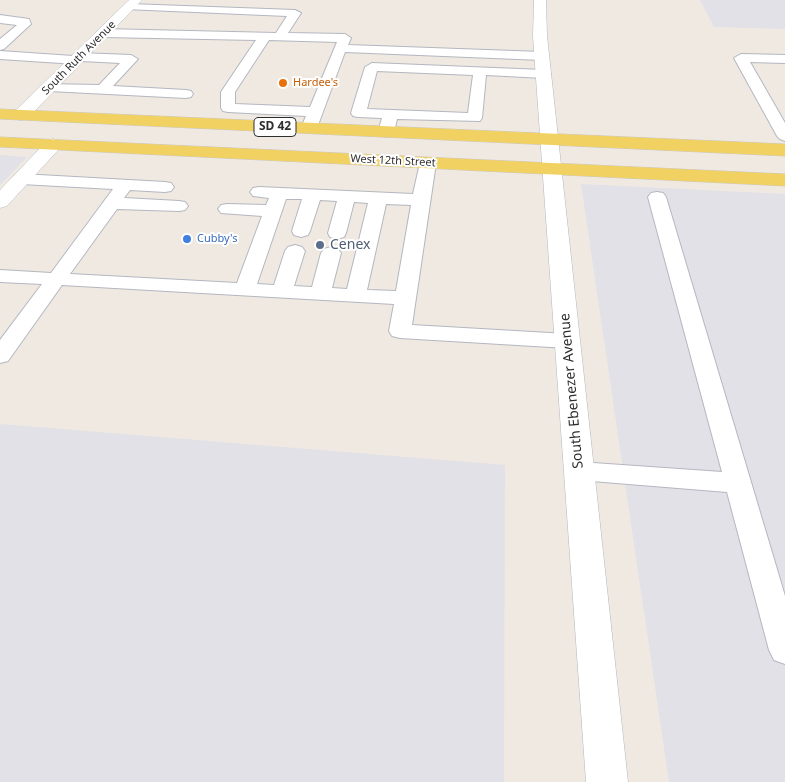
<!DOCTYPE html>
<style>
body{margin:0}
canvas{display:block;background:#efe9e1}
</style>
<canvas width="785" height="782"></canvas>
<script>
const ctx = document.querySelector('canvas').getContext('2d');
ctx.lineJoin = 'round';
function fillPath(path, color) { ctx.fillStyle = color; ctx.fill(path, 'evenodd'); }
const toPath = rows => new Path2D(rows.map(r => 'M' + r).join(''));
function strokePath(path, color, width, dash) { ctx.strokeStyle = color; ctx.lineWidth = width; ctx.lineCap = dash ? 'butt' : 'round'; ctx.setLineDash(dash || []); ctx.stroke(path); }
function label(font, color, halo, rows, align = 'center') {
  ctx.font = font + ' "Noto Sans",sans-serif'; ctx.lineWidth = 4; ctx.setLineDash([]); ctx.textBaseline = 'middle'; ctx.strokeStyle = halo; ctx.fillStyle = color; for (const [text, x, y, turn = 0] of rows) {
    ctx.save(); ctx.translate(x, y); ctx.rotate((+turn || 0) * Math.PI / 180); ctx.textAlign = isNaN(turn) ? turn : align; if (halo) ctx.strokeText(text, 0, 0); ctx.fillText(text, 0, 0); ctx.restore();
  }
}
fillPath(toPath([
 [700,0,785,0,785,29,714,27],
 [0,155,27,157,0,185],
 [581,184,785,194,785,782,669,782],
 [0,424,505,465,504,782,0,782]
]), '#e3e1e8');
const service = toPath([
 [129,4,295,10,301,13,288,33,345,34,351,38,348,45,542,52,548,56,542,60,345,52,317,128,314,131,309,133,304,131,301,128,306,116,228,112,223,111,221,108,221,92,256,40,103,37,97,33,103,29,276,33,287,16,125,9,123,7,129,4],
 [269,40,337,42,310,107,235,104,235,92,269,40],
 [0,15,29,19,31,24,4,49,0,50,0,39,17,25,0,23,0,15],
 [0,51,73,56,79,53,131,55,138,59,113,86,186,90,191,91,193,94,191,97,186,98,49,91,42,87,44,84,99,85,120,63,82,61,76,64,0,59,0,51],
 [741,54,785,55,785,63,750,62,785,123,785,141,780,139,777,136,734,58,741,54],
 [372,63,544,70,551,74,544,78,486,75,482,118,480,121,397,119,394,132,391,135,386,137,381,135,378,132,382,118,358,117,353,116,351,113,365,67,372,63],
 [377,71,473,75,468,113,367,109,377,71],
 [428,158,434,160,436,163,412,325,567,334,575,336,578,341,575,346,567,348,400,338,392,336,389,331,394,304,62,285,8,361,0,363,0,340,42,284,0,282,0,270,51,273,113,189,21,184,15,183,13,179,15,175,21,174,165,182,171,183,174,187,171,191,165,192,130,190,124,198,179,201,185,202,188,206,185,210,179,211,117,209,70,274,237,283,262,216,221,213,218,209,221,205,227,204,266,205,269,198,253,196,250,192,253,188,259,187,413,194,420,163,422,160,428,158],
 [286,199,302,199,292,231,294,235,301,237,308,235,310,231,320,200,337,201,328,233,330,237,337,239,344,237,346,233,354,202,368,203,347,289,332,288,341,253,338,249,331,247,324,249,321,253,312,287,294,286,305,251,302,247,295,245,288,247,285,251,274,285,257,284,286,199],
 [386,204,411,205,396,291,367,290,386,204],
 [657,192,663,193,666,197,785,596,785,664,774,660,769,650,727,492,579,480,570,478,566,471,570,464,579,462,722,472,648,197,651,193,657,192]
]);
const minor = toPath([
 [129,0,142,0,27,119,21,120,15,119,12,115,15,111,129,0],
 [53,139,59,141,62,145,59,149,7,206,0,208,0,190,47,141,53,139]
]);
const tertiary = toPath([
 [534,0,546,0,547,36,628,782,586,782,533,36,534,0]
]);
const primary = toPath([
 [0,109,785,144,785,156,0,119,0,109],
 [0,137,785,174,785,186,0,147,0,137]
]);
strokePath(service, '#b4b7c1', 2);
strokePath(minor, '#b4b7c1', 1);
strokePath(tertiary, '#b4b7c1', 1);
strokePath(primary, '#c9c9c9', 1);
fillPath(service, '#fff');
fillPath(minor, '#fff');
fillPath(tertiary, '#fff');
fillPath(primary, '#f2d163');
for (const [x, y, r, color] of [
 [283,83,5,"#e8710a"],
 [187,239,5,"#3f7fe0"],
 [320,245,5,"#5c6f8a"]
]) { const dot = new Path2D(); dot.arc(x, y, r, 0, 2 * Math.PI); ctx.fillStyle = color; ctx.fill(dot); strokePath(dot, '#fff', 2); }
label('11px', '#2e2e2e', '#fff', [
 ["South Ruth Avenue",79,58,-45],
 ["West 12th Street",393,161,3]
]);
label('11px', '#c56008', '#fff', [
 ["Hardee's",293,83]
], 'left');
label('11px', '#366cbe', '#fff', [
 ["Cubby's",197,239]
], 'left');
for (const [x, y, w] of [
 [275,127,42]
]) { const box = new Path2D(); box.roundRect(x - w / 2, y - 9.5, w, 19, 4); ctx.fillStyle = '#fff'; ctx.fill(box); strokePath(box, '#2e2e2e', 1); }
label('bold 12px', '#2e2e2e', null, [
 ["SD 42",275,127]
]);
label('14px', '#4e5e75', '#fff', [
 ["Cenex",330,245]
], 'left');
label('14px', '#2e2e2e', '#fff', [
 ["South Ebenezer Avenue",572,391,-95]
]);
</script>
